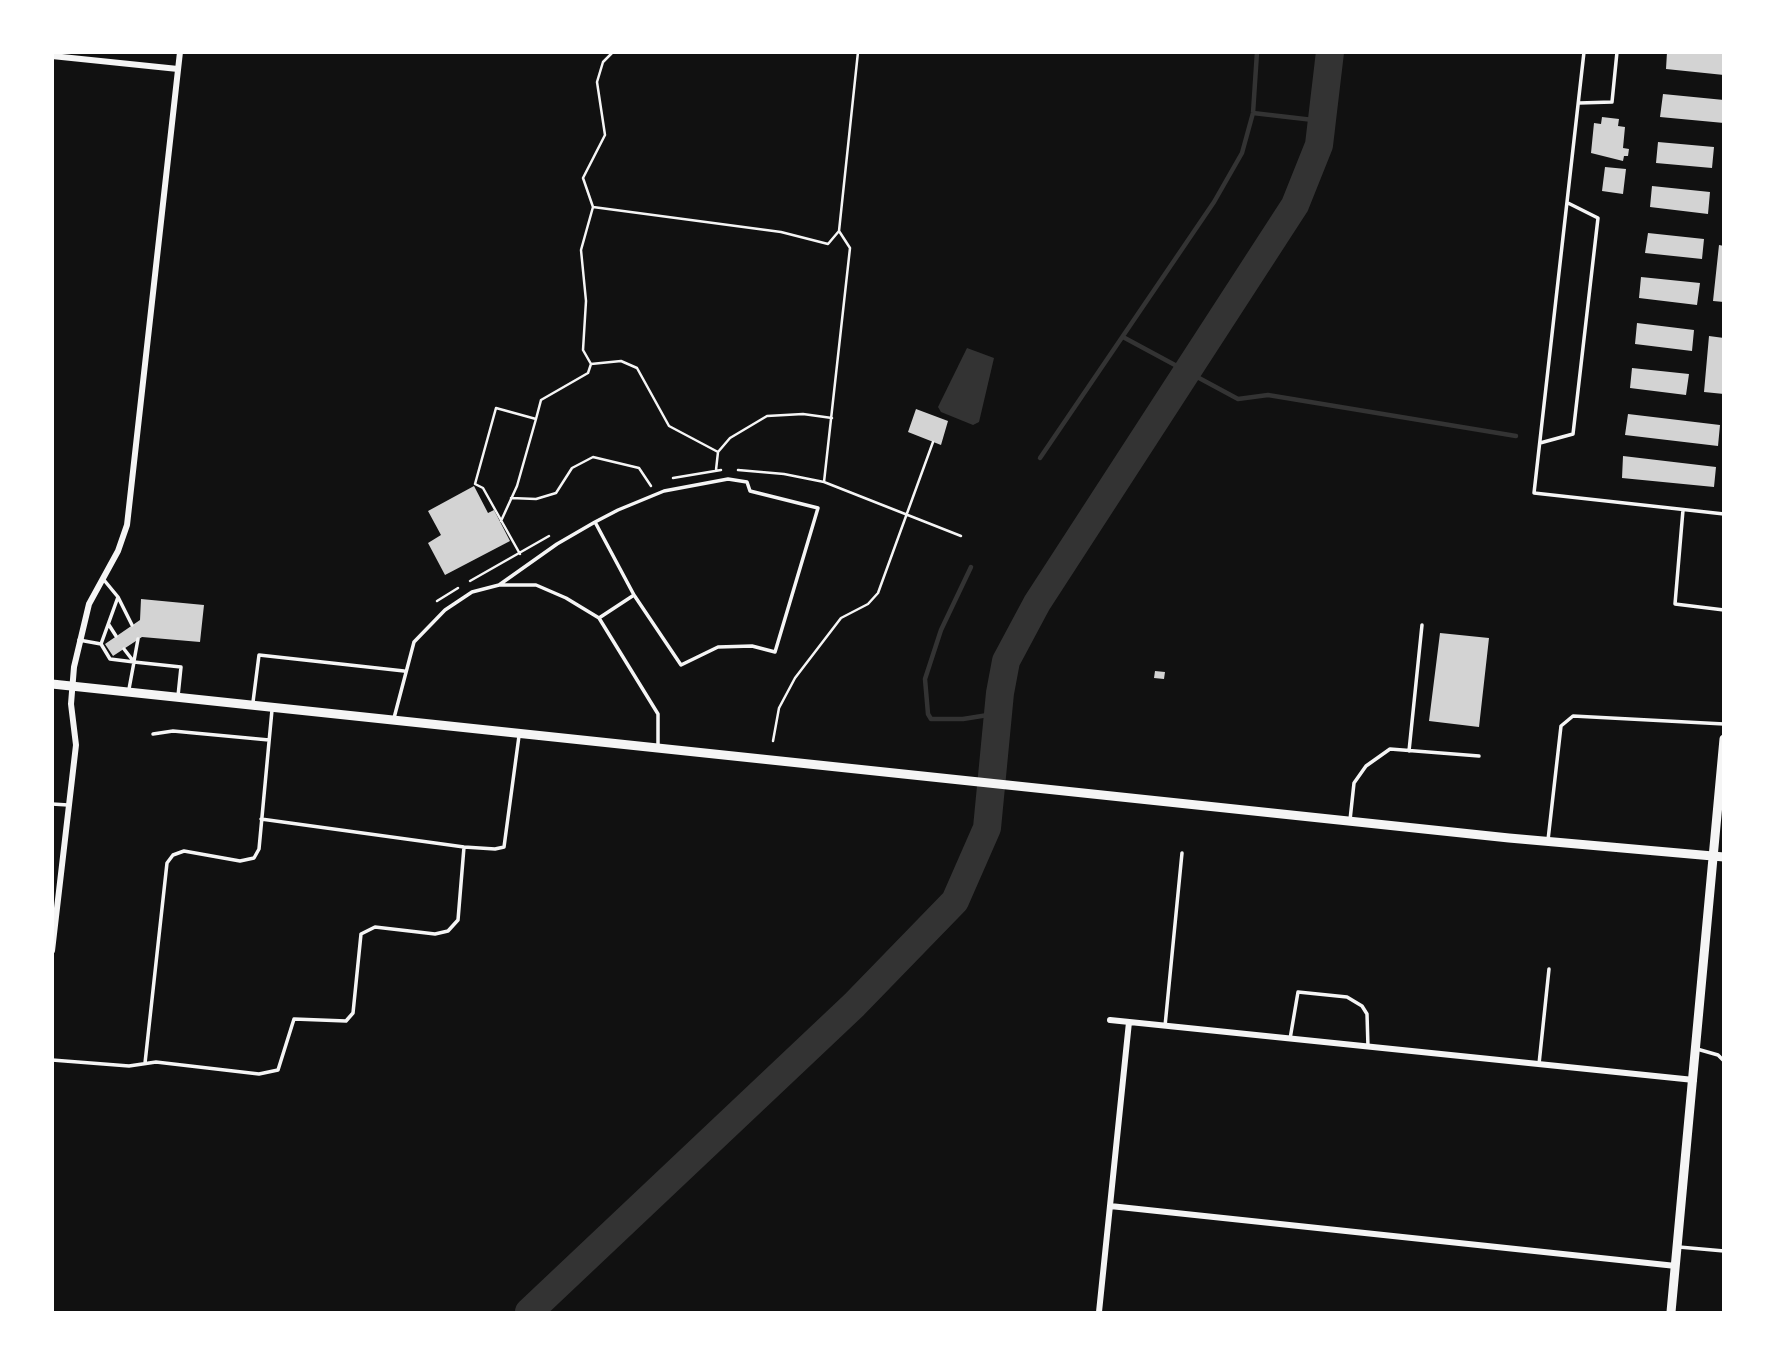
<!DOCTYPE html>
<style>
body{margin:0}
#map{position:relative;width:1776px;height:1365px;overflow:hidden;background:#111;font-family:Ubuntu,sans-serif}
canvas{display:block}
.frame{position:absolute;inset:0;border:54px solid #fff;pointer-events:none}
</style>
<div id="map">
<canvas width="1776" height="1365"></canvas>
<div class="frame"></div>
</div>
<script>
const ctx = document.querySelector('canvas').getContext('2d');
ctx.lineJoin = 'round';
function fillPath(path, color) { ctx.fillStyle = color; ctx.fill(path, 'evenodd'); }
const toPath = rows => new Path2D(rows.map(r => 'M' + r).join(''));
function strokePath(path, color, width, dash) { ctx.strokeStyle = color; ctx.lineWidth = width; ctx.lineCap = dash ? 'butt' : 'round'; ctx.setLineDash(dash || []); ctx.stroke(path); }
fillPath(toPath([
 [967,348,994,358,979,422,973,425,941,412,938,407]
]), '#333');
strokePath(toPath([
 [1253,113,1322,121],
 [1123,337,1238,399,1268,395,1516,436],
 [1040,458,1214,202,1242,153,1253,113,1257,52],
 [971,567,941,630,925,679,928,714,931,719,963,719,988,715,999,706]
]), '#333', 4.5);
strokePath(toPath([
 [529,1312,854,1005,955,901,987,828,1000,693,1006,661,1037,603,1295,205,1319,145,1330,52]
]), '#333', 28);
fillPath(toPath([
 [1667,52,1724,52,1724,75,1666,69],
 [1663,94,1724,100,1724,123,1660,117],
 [1602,117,1619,119,1618,126,1625,127,1623,148,1629,149,1628,156,1624,156,1623,161,1591,153,1594,123,1601,124],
 [1658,142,1714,147,1712,168,1656,163],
 [1605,167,1626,169,1623,194,1602,191],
 [1652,186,1710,192,1708,214,1650,207],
 [1648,233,1704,239,1702,259,1645,253],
 [1719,245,1724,246,1724,302,1713,301],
 [1641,277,1700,283,1697,305,1639,298],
 [1637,323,1694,330,1692,351,1635,344],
 [1709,336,1724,338,1724,394,1704,392],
 [1632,368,1689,374,1686,395,1630,388],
 [916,409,948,421,941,445,908,432],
 [1628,414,1720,425,1718,446,1625,435],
 [1623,456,1716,467,1714,487,1622,478],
 [474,486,488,513,494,510,510,541,445,575,428,543,441,535,428,511],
 [141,599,204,605,200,642,142,637,113,656,105,644,140,620],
 [1440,633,1489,638,1479,727,1429,721],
 [1155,671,1165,672,1164,679,1154,678]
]), '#d3d3d3');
strokePath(toPath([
 [613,52,603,62,597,82,605,135,583,178,593,207,581,250,586,301,583,350,591,364,621,361,637,368,669,426,718,452],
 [593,207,781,232,828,244,839,231,858,52],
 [716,470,718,452,730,438,767,416,803,414,832,418],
 [738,470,784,474,824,482,961,536],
 [673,478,721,470],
 [824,482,850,248,839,231],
 [511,498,536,499,556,493,572,468,593,457,639,468,651,486],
 [501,521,517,486,536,419],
 [520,554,483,488,475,484,496,408,536,419,541,400,588,373,591,364],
 [470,581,549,536],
 [437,601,458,588],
 [773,741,779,708,795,678,841,618,868,604,878,593,933,442]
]), '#f5f5f5', 2.5);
strokePath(toPath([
 [1584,52,1534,493,1724,514],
 [1579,103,1612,102,1617,52],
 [1540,443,1573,434,1598,218,1568,203],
 [1683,510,1675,604,1724,610],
 [499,585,557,544,595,522,618,510,664,491,728,479,747,482,750,491,818,508,775,652,752,646,718,647,681,665,634,595,595,522],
 [118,597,132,625],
 [599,618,634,595],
 [109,625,116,636],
 [79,640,101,644,118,597,104,580],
 [101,644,110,659,134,662],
 [124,649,134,662],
 [134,661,138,639],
 [129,689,134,662,181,667,178,696],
 [253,702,259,655,404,671],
 [394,718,414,642,445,610,472,592,499,585,536,585,566,598,599,618,658,714,658,746],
 [153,734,173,731,269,740],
 [1409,751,1422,625],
 [52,804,68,805],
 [261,819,464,847,495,849,504,847,519,736],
 [1350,820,1354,783,1366,766,1390,749,1479,756],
 [1548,840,1561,726,1573,716,1724,724],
 [1165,1026,1182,853],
 [1290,1039,1298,992,1347,997,1362,1006,1367,1014,1368,1047],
 [1697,1049,1718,1055,1724,1061],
 [52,1060,129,1066,156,1062,259,1074,278,1070,294,1019,346,1021,353,1013,361,934,375,927,435,934,448,931,458,920,464,847],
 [145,1063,167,863,173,855,184,851,240,861,254,858,259,849,272,710],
 [1539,1064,1549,969],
 [1679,1247,1724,1251]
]), '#f5f5f5', 3.5);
strokePath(toPath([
 [52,56,178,69],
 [52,951,76,745,71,704,74,667,89,604,118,551,127,525,180,52],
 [1110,1020,1694,1080],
 [1110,1206,1676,1266],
 [1099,1312,1129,1022]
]), '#f5f5f5', 6);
strokePath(toPath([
 [52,684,1509,838,1724,857],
 [1671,1312,1724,739]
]), '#f5f5f5', 9);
</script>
